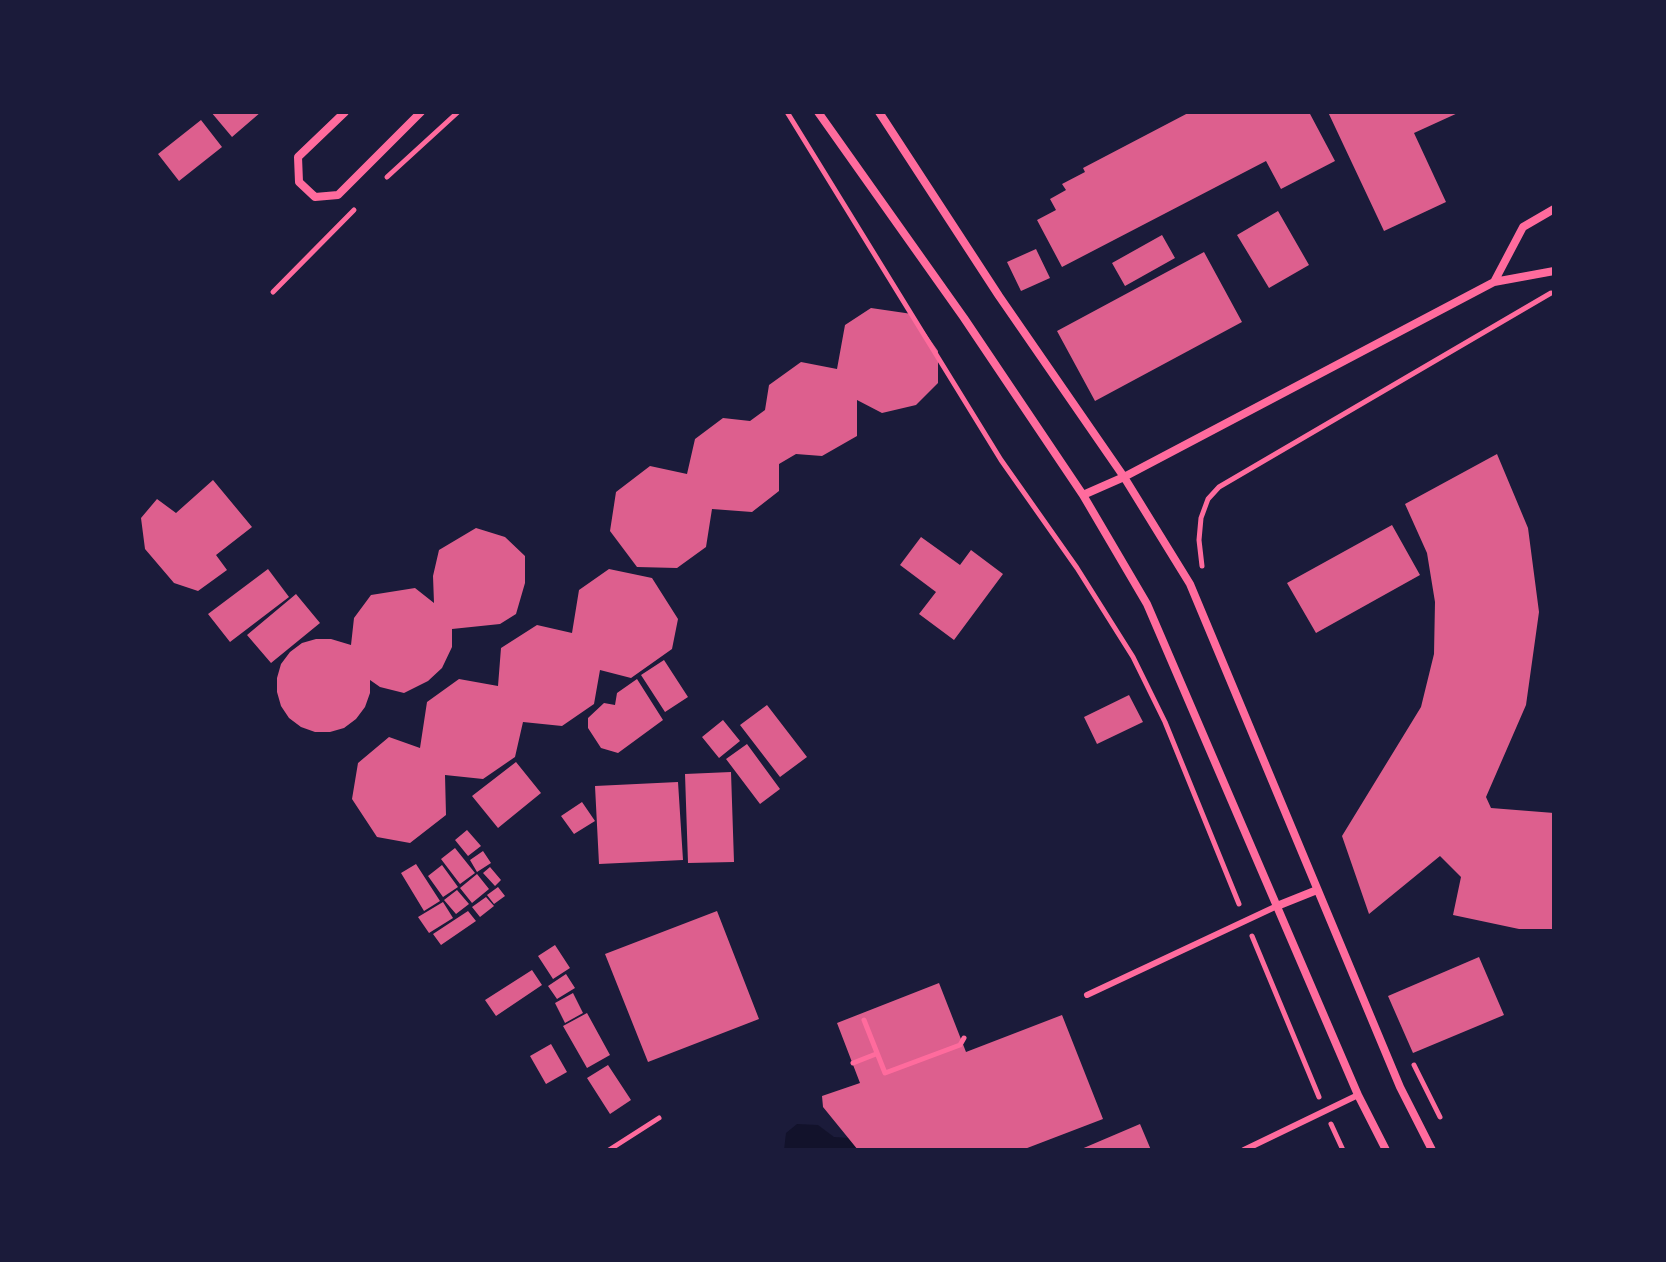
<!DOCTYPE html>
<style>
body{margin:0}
#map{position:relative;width:1666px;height:1262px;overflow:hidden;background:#1b1b3a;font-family:"Fira Sans",sans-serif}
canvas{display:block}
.frame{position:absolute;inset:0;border:114px solid #1b1b3a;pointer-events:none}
</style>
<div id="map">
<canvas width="1666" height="1262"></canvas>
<div class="frame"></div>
</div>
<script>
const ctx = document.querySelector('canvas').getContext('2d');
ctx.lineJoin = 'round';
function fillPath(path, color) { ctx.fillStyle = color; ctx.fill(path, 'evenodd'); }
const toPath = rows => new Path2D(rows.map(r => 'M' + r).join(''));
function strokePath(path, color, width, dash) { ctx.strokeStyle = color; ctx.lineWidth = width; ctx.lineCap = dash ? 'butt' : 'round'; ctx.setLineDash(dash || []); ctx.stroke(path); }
fillPath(toPath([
 [797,1124,818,1125,834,1137,850,1138,860,1150,784,1150,786,1133]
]), '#12122b');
fillPath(toPath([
 [211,112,261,112,232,137],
 [1190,112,1309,112,1335,161,1281,189,1266,161,1062,267,1037,220,1056,210,1050,199,1066,190,1062,184,1085,172,1083,168],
 [1328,112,1460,112,1414,133,1446,202,1384,231],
 [201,120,222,147,179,181,158,154],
 [1278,211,1309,265,1269,288,1237,235],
 [1162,235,1175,258,1125,286,1112,263],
 [1036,249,1050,278,1021,291,1007,262],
 [1204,252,1242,322,1095,401,1057,331],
 [871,308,912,314,938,351,938,383,916,405,882,413,857,400,857,436,822,456,796,454,779,464,779,491,752,512,712,509,706,547,677,568,637,567,610,531,616,492,650,466,687,474,695,439,723,418,750,421,765,410,769,385,801,362,837,369,845,325],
 [1497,454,1528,528,1539,612,1526,705,1486,797,1491,808,1554,813,1554,929,1519,929,1453,915,1461,877,1440,856,1369,914,1342,836,1421,707,1434,654,1435,602,1427,553,1405,504],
 [213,480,252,527,216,555,227,570,198,591,174,583,145,549,141,518,157,499,176,513],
 [1392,525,1420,575,1316,633,1287,583],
 [476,528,505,537,525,556,525,583,516,614,500,624,452,629,452,647,442,668,428,681,404,693,380,687,370,680,370,693,365,707,356,719,344,728,330,732,315,732,301,727,289,718,281,706,277,692,277,678,281,664,290,652,302,643,316,639,331,639,351,645,354,618,371,595,415,588,434,603,433,576,439,550],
 [921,537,960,565,971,550,1003,574,954,640,919,614,936,592,900,565],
 [268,569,289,597,230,642,208,614],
 [609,569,652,578,678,619,672,649,631,678,600,670,594,704,562,726,523,722,515,757,483,779,445,775,446,815,410,843,377,837,352,799,358,763,389,737,420,748,427,702,459,679,498,686,501,648,537,625,572,633,579,590],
 [296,594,320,623,271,663,247,635],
 [664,660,688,697,665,712,641,675],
 [637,679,663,720,618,753,601,748,588,728,588,718,604,703,615,705,617,693],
 [1129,695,1143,722,1097,744,1084,717],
 [767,705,807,757,780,777,740,725],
 [723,720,740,741,719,758,702,737],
 [747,744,780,789,760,804,726,759],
 [516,762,541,793,498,828,472,796],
 [731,772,734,862,688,863,685,774],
 [678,782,683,860,599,864,595,786],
 [582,802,595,821,574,834,561,816],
 [467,830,481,846,468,856,455,840],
 [455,848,475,873,460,884,441,859],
 [483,851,491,863,477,872,470,860],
 [416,864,440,901,424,911,401,873],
 [442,865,458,887,443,897,428,876],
 [490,867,501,880,495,886,483,873],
 [477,874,489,889,472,903,460,888],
 [498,887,505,896,494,904,487,895],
 [457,890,469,904,456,914,444,900],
 [486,897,494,906,480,917,472,907],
 [443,902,453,918,429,933,418,917],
 [468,911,476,921,441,945,433,934],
 [717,911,759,1019,648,1062,605,954],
 [555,945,570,968,553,979,538,956],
 [1479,957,1504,1015,1413,1053,1388,996],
 [532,970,542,985,496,1016,485,1000],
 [566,974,575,988,557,999,548,986],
 [939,983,966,1052,1062,1015,1103,1119,1022,1150,858,1150,823,1107,822,1096,860,1083,837,1023],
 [573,993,583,1013,565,1023,555,1003],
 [587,1013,610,1055,587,1068,563,1026],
 [551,1044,567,1072,546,1084,530,1056],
 [608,1065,631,1100,610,1114,587,1078],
 [1140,1124,1151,1150,1079,1150]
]), '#dd5f8e');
strokePath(toPath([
 [787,112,1001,460,1077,568,1133,657,1165,722,1239,904],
 [387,177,458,112],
 [273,292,354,210],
 [1202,566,1199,540,1201,518,1208,499,1219,487,1551,293],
 [1252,936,1319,1097],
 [864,1020,885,1073,960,1045,964,1038],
 [853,1063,876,1054],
 [1414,1065,1440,1117],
 [1331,1124,1343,1150],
 [609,1150,659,1118]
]), '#ff6b9d', 5);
strokePath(toPath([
 [1087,995,1277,906],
 [1244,1150,1358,1095]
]), '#ff6b9d', 6);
strokePath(toPath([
 [345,112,298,157,299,182,315,197,338,195,421,112],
 [818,112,964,318,1083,495,1147,604,1358,1095,1386,1150],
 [879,112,999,296,1124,477,1190,584,1400,1087,1432,1150],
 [1494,282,1523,227,1554,209],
 [1083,495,1124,477,1494,282,1554,271],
 [1277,906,1317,890]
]), '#ff6b9d', 8);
</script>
